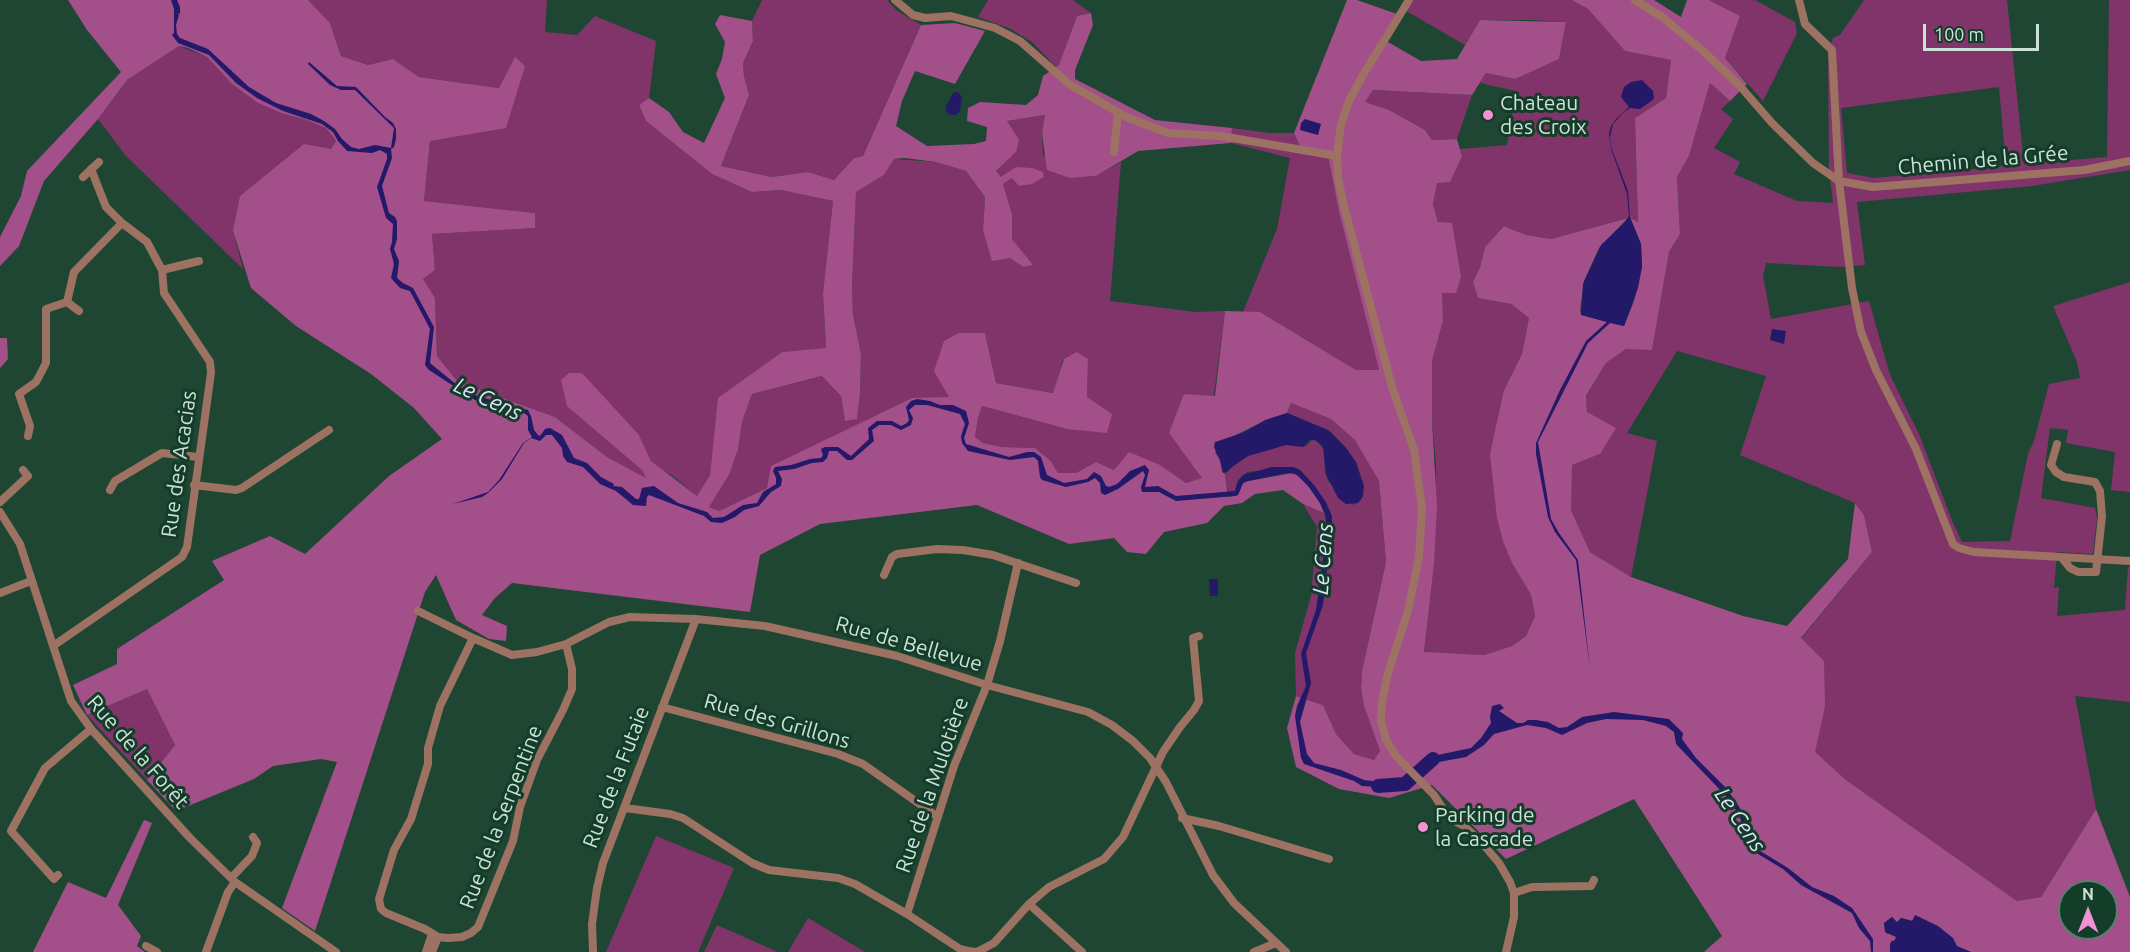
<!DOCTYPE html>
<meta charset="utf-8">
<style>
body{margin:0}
#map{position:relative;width:2130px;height:952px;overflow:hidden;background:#1f4633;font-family:Ubuntu,sans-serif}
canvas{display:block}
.north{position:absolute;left:2058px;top:880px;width:60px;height:60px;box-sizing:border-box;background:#133c29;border:2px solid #5d7e6e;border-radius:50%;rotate:0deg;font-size:16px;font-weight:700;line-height:24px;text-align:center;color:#cce2d6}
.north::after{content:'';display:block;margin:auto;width:21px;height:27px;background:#f491d3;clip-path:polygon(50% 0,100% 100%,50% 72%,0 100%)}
.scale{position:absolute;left:1923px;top:24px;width:116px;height:27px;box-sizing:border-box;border:3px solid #cce2d6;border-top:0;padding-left:8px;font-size:18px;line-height:21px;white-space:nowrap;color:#cce2d6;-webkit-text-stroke:4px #133c29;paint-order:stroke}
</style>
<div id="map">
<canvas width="2130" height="952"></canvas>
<div class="north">N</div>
<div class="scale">100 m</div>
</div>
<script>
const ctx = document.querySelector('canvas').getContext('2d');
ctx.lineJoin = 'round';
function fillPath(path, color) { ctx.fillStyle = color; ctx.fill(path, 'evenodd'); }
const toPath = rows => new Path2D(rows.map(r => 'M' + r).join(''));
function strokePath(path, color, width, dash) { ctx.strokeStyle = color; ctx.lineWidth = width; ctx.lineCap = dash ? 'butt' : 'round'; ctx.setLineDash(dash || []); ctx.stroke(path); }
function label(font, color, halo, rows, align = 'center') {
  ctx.font = font + ' Ubuntu,sans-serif'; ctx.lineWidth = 6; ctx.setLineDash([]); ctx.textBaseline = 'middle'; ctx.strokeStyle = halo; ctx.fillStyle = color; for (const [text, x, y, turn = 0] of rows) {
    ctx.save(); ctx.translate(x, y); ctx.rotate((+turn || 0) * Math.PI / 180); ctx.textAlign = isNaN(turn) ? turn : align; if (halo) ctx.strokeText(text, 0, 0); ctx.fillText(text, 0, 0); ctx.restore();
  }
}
fillPath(toPath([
 [308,0,547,0,545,32,577,35,595,16,656,41,649,98,639,105,646,121,712,174,752,192,781,190,833,201,823,293,826,349,782,352,719,398,710,475,697,496,673,476,662,470,651,461,639,435,642,470,646,478,607,457,555,417,458,382,437,356,435,298,422,279,435,270,432,234,535,228,535,213,424,201,430,141,455,136,525,66,515,58,500,88,419,77,393,59,368,65,341,56,330,23],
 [762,0,887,0,896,10,921,25,863,156,854,158,834,180,808,172,772,177,721,166,749,95,744,76,743,63,753,41,752,21],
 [988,0,1073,0,1091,13,1077,16,1059,65,1056,67,1032,42,1009,28,978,17],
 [1406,0,1572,0,1588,9,1625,51,1671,60,1666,98,1635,118,1638,222,1627,218,1551,239,1526,235,1504,226,1485,247,1480,267,1473,282,1478,298,1511,304,1529,318,1522,354,1504,390,1512,563,1531,595,1535,616,1526,636,1512,646,1484,655,1424,653,1434,565,1436,463,1432,421,1432,361,1443,321,1438,222,1433,204,1437,182,1462,156,1460,149,1507,145,1516,91,1480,83,1486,73,1515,79,1559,59,1566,22,1533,20,1480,20,1465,45,1401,8],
 [1709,0,1755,0,1795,22,1797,33,1763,101,1725,58,1740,16],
 [1864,0,2007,0,2024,164,2107,157,2109,0,2130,0,2130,170,2032,186,1857,202,1865,265,1839,267,1766,263,1763,276,1771,319,1869,301,1890,375,1919,434,1953,523,1962,542,2010,541,2028,454,2034,441,2049,384,2080,378,2077,362,2053,306,2130,282,2130,492,2111,490,2115,452,2066,443,2068,430,2050,428,2041,498,2095,508,2097,518,2093,554,2057,552,2054,588,2059,587,2057,616,2125,610,2128,567,2130,567,2130,702,2075,696,2096,809,2041,897,2017,901,1846,780,1814,752,1825,707,1801,639,1872,552,1864,515,1855,503,1740,455,1766,376,1677,351,1627,433,1657,441,1631,577,1590,552,1571,510,1571,465,1600,454,1587,412,1586,397,1606,363,1626,349,1652,349,1669,252,1680,234,1677,177,1689,156,1710,83,1730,101,1721,109,1733,119,1714,148,1740,162,1734,174,1797,201,1833,203,1829,168,1828,55,1833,38,1840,35],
 [1999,87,2006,166,1874,178,1847,173,1841,108],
 [179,46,207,57,231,83,284,114,304,119,326,128,336,141,331,149,233,231,243,269,126,156,98,119,127,80],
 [1373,90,1472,95,1457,139,1432,140,1425,130,1389,110,1365,102],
 [1045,115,1042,133,1043,154,1070,178,1096,176,1121,162,1110,301,1195,312,1225,311,1203,478,1186,483,1160,465,1114,470,1096,462,1076,473,1058,473,1051,461,1035,448,1002,447,983,443,975,437,978,418,982,406,1067,429,1087,397,1088,359,1063,359,1054,393,996,383,985,333,949,398,912,398,772,466,767,488,719,511,709,507,729,475,738,450,742,422,752,394,823,376,841,396,845,420,857,419,860,394,861,354,853,315,852,286,856,192,884,175,894,159,936,162,966,171,985,197,983,230,1010,258,1023,267,1032,265,1012,239,1012,214,1003,184,1012,178,1044,177,1001,177,996,171,1016,152,1007,121],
 [1232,128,1270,133,1294,133,1300,146,1327,151,1339,212,1379,370,1356,370,1260,312,1243,312,1277,229,1290,158,1231,143],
 [1291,403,1331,419,1355,439,1379,481,1386,562,1362,671,1361,688,1364,706,1380,751,1374,760,1354,754,1336,734,1323,705,1296,696,1295,653,1311,596,1317,527,1303,504,1331,516,1327,504,1306,476,1296,468,1290,467,1272,467,1266,470,1247,472,1238,480,1235,491,1228,492,1225,474,1235,464,1248,456,1267,450,1286,445,1306,446,1312,440,1317,441,1324,450,1325,472,1328,481,1353,505,1360,501,1363,496,1351,455,1346,448,1331,432,1287,413],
 [147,689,175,745,147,780,87,715],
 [656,836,734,868,698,952,606,952],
 [808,918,865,952,788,952],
 [717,925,778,952,704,952]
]), '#81346a');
fillPath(toPath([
 [68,0,308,0,330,23,341,56,368,65,393,59,419,77,499,88,515,57,525,66,506,128,430,141,424,201,535,213,535,228,432,234,435,270,423,279,435,298,437,356,458,382,555,417,607,457,646,478,642,470,567,406,561,380,569,373,582,373,639,435,651,461,697,496,710,475,718,398,782,352,826,348,823,293,833,201,781,190,752,192,712,174,646,121,639,105,649,98,669,112,683,132,704,143,725,98,716,74,722,59,725,42,715,24,720,15,752,21,753,41,743,63,744,76,749,95,721,166,772,177,808,172,834,180,854,158,863,156,921,25,955,23,985,31,955,84,915,71,902,101,896,126,927,146,974,144,986,141,987,127,967,121,968,108,980,102,1026,105,1038,95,1043,76,1059,65,1077,16,1091,13,1093,25,1075,70,1075,79,1155,120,1232,128,1231,143,1138,151,1096,176,1070,178,1047,170,1042,133,1045,115,1007,121,1019,140,1016,152,996,171,1001,177,1016,167,1032,168,1043,172,1044,177,1032,184,1019,186,1012,178,1003,184,1012,214,1012,239,1033,265,1023,267,1010,258,992,261,983,230,985,197,966,171,936,162,904,158,894,159,884,175,856,192,852,286,853,315,861,354,860,394,857,419,845,421,841,396,822,376,752,394,742,422,738,450,729,475,709,507,719,511,767,488,771,466,912,398,949,397,934,371,944,341,959,333,985,333,996,383,1053,393,1064,359,1077,352,1088,359,1087,397,1112,414,1107,433,1067,429,982,406,978,418,975,437,983,443,1002,447,1035,448,1051,461,1058,473,1076,473,1096,462,1114,470,1129,452,1160,465,1186,483,1202,478,1169,433,1184,394,1215,396,1225,311,1260,312,1356,370,1379,370,1339,212,1327,151,1300,146,1294,133,1347,0,1357,0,1397,14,1381,38,1421,61,1457,59,1480,20,1566,22,1559,59,1533,71,1515,79,1486,73,1472,95,1373,90,1365,102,1389,110,1425,130,1432,140,1457,139,1462,156,1450,182,1437,183,1433,204,1438,222,1452,223,1461,277,1456,293,1442,293,1443,321,1432,361,1432,421,1437,506,1434,565,1424,652,1484,655,1512,646,1526,636,1535,616,1531,595,1512,563,1503,541,1497,518,1490,454,1504,390,1522,354,1529,318,1511,304,1478,298,1473,282,1480,267,1485,247,1504,226,1526,235,1551,239,1628,218,1599,248,1584,281,1580,311,1582,315,1624,326,1634,301,1642,267,1641,244,1630,218,1638,222,1635,118,1666,98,1671,60,1625,51,1588,9,1572,0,1654,0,1681,17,1687,0,1709,0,1740,16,1725,58,1747,84,1730,101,1710,83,1689,156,1677,177,1680,234,1669,252,1652,350,1626,349,1606,363,1586,396,1587,412,1616,428,1600,454,1572,465,1571,510,1590,552,1631,577,1743,616,1787,626,1848,559,1855,503,1864,515,1872,552,1801,638,1824,661,1825,707,1815,752,1846,780,2017,901,2041,897,2096,809,2130,897,2130,952,1971,952,1963,950,1913,921,1901,918,1897,923,1892,917,1884,924,1887,934,1895,934,1896,937,1895,941,1892,941,1890,944,1890,952,1704,952,1722,936,1634,799,1506,859,1432,785,1389,798,1339,789,1296,767,1287,728,1296,696,1323,705,1336,734,1354,754,1374,760,1380,751,1364,706,1361,688,1362,671,1386,562,1379,481,1355,440,1331,419,1291,403,1287,413,1260,423,1234,436,1215,452,1220,460,1222,471,1225,474,1228,497,1238,495,1243,483,1248,481,1292,473,1299,476,1309,487,1320,503,1324,513,1303,504,1283,490,1255,494,1242,503,1224,506,1207,523,1164,532,1146,554,1127,552,1114,538,1069,544,977,505,820,524,760,555,750,612,512,583,495,598,482,615,507,626,506,641,489,639,456,620,436,575,425,592,315,931,282,908,337,762,321,759,273,766,254,779,176,811,147,780,175,745,147,689,87,715,73,685,117,664,117,649,224,580,212,561,270,536,305,554,389,476,442,439,414,408,371,374,296,326,251,288,233,231,240,196,304,144,331,149,336,141,326,128,304,119,284,114,258,103,231,83,207,57,188,48,179,46,127,80,98,119,44,181,19,246,0,266,0,237,21,196,27,171,121,72,87,30],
 [2070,892,2106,892,2106,928,2070,928],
 [0,338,7,338,8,359,0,368],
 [144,820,152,823,118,905,141,936,137,946,145,952,33,952,68,882,106,898]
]), '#a34f89');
fillPath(toPath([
 [171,0,177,0,180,7,180,14,177,13,179,15,176,25,177,34,180,38,208,49,249,87,276,103,311,114,324,121,335,129,342,139,351,147,359,149,375,145,391,148,394,128,355,90,341,90,330,85,308,64,309,62,337,86,356,87,385,117,393,123,396,129,396,139,394,147,391,149,392,158,382,186,389,213,395,217,397,221,397,239,394,249,399,261,397,278,403,283,413,288,434,327,430,363,458,386,477,396,528,410,531,416,534,430,538,435,540,436,545,429,550,428,562,435,574,458,587,463,601,477,614,484,613,486,622,487,636,499,639,499,642,488,654,486,678,503,707,512,713,518,724,517,743,505,757,503,763,492,776,484,776,478,773,471,775,467,791,465,810,459,821,458,823,455,821,449,825,447,838,447,851,456,869,439,868,428,877,421,892,421,901,426,907,423,909,420,906,407,911,401,917,399,930,401,940,405,953,405,966,411,969,423,964,438,966,444,1009,457,1027,452,1034,452,1041,457,1047,475,1064,483,1087,479,1094,472,1101,476,1106,486,1109,487,1117,484,1130,471,1145,465,1149,470,1145,487,1158,486,1176,496,1235,491,1237,483,1243,475,1272,467,1293,467,1300,470,1314,485,1325,501,1332,516,1332,528,1323,605,1306,653,1311,683,1300,722,1307,754,1314,763,1341,770,1364,780,1380,782,1393,780,1395,781,1396,786,1394,788,1362,786,1354,781,1304,764,1301,758,1295,716,1297,706,1306,686,1301,654,1316,610,1327,530,1325,514,1320,503,1309,487,1296,474,1288,473,1248,481,1243,483,1238,495,1235,496,1176,501,1159,492,1142,492,1141,487,1145,475,1143,471,1118,489,1105,495,1101,493,1100,483,1095,478,1088,482,1066,487,1042,480,1040,477,1038,461,1034,457,1010,460,968,451,962,443,961,436,965,424,960,414,927,405,915,405,909,410,913,418,911,425,901,430,891,425,879,425,872,430,874,441,852,460,847,460,837,451,829,451,827,458,823,462,812,463,794,469,778,471,782,479,781,486,771,492,759,506,744,510,735,517,722,523,711,522,704,516,649,495,647,497,646,506,633,505,616,491,600,484,583,467,567,462,563,456,562,448,552,435,546,435,540,441,531,438,524,443,502,479,488,493,482,497,453,504,488,492,499,480,523,443,532,437,528,430,528,416,524,413,475,400,429,370,425,365,430,329,410,291,400,288,391,278,394,264,390,249,392,242,393,224,386,218,377,187,387,159,387,154,380,150,372,153,347,151,338,141,333,132,322,124,283,111,257,98,236,83,209,55,178,43,172,35,174,33,174,9],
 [1642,80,1653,91,1654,99,1640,109,1630,108,1624,112,1613,124,1610,137,1611,147,1628,191,1630,217,1641,244,1642,267,1638,288,1624,326,1610,323,1588,343,1538,442,1551,519,1559,533,1578,560,1590,669,1576,560,1555,532,1548,517,1536,454,1536,443,1560,390,1586,341,1607,322,1581,315,1583,284,1601,245,1624,223,1629,216,1627,194,1611,149,1609,134,1611,126,1616,119,1629,107,1621,97,1624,87,1631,82],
 [958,92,962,97,960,111,956,115,950,115,946,111,946,107,953,93],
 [1305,119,1321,124,1318,135,1300,130,1301,123],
 [1772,329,1786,331,1784,344,1770,340],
 [1287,413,1328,430,1346,448,1356,462,1364,486,1363,496,1358,503,1346,504,1338,498,1326,474,1323,446,1315,440,1310,440,1303,447,1286,445,1248,456,1232,467,1228,471,1223,473,1220,460,1214,447,1215,442,1245,432,1265,420],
 [1209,579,1218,579,1218,596,1210,596],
 [1500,704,1504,708,1499,711,1517,723,1523,723,1528,720,1536,720,1548,722,1559,728,1567,727,1582,717,1614,712,1669,719,1683,733,1682,739,1696,758,1726,788,1738,805,1750,826,1757,849,1788,868,1812,887,1834,896,1852,908,1873,939,1873,952,1871,952,1870,941,1859,928,1852,913,1801,885,1783,869,1753,851,1738,813,1725,795,1676,744,1674,732,1666,726,1643,720,1606,719,1587,723,1562,735,1546,728,1527,725,1494,734,1484,745,1466,757,1439,762,1422,770,1419,768,1422,761,1428,757,1471,748,1481,738,1491,723,1490,717,1492,706],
 [1915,915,1938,926,1953,938,1957,946,1971,952,1890,952,1890,944,1892,941,1895,940,1896,937,1885,932,1884,923,1892,917,1897,922,1901,918,1912,921]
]), '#241869');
strokePath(toPath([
 [1378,786,1405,784,1433,759]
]), '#241869', 14);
strokePath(toPath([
 [895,0,913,15,925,18,951,16,995,28,1020,41,1069,84,1126,117,1168,133,1221,136,1337,156],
 [1409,0,1363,75,1349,101,1341,124,1337,156,1338,177,1343,202,1392,387,1414,450,1422,509,1419,557,1408,611,1388,673,1382,702,1381,721,1386,740,1396,756,1434,795,1449,818,1464,826,1482,843,1499,863,1510,882,1514,893,1514,917,1506,952],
 [1635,0,1662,17,1702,50,1739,85,1772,123,1813,163,1839,181,1873,187,2084,170,2130,161],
 [1799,0,1805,24,1832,50,1839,181,1852,288,1861,332,1876,370,1916,449,1953,544,1959,548,1974,552,2130,561],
 [1114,152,1118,112],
 [91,169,106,207,122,223],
 [83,177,99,162],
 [162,270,199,261],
 [67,302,79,311],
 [28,436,30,426,19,394,36,382,46,363,46,309,67,302,74,272,122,223,147,242,162,270,164,293,210,362,211,373,187,547,182,557,53,646],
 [2057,444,2051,465,2056,472,2064,477,2095,482,2100,491,2102,516,2096,572,2078,572,2070,568,2062,558],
 [194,485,236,490,242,488,329,430],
 [110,490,115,481,162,453,198,457],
 [0,502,28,476,23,470],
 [0,512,20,544,71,701,91,729,190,838,235,882,336,952],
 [884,575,892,557,897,554,937,549,963,550,993,555,1076,583],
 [0,593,31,581],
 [418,611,473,638,512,655,537,652,566,644,609,622,630,617,696,619,765,626,897,656,987,685,1088,712,1112,725,1133,741,1150,758,1166,782,1213,875,1234,903,1286,952],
 [473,638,440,706,428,748,428,764,411,819,394,850,379,899,381,909,386,913,425,929,438,937,448,938,462,937,471,933,478,927,513,841,520,807,537,760,563,710,572,689,572,669,566,644],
 [662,707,838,754,863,764,938,817],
 [625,808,670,814,683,818,752,863,769,870,838,878,855,884,907,914,960,949,968,951,977,952,994,943,1029,904],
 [1182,818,1219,826,1329,859],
 [58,875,54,879,11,831,45,768,91,729],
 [231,878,252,856,257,843,253,837],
 [1514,893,1532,887,1591,886,1594,880],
 [907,914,954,766,987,685,1000,641,1018,563],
 [146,946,157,952],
 [206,952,228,892,235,882],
 [426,952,432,934],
 [432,952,438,937],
 [593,952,592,924,597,888,603,863,696,619],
 [1082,952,1029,904,1049,887,1104,859,1123,837,1163,752,1180,727,1194,710,1199,701,1193,638,1199,636],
 [1254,952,1276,943]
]), '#9d7263', 8);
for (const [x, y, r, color] of [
 [1488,115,6,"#f491d3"],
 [1423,827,6,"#f491d3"]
]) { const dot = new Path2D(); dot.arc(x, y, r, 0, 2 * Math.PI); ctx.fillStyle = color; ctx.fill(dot); strokePath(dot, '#133c29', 2); }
label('21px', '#cce2d6', '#133c29', [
 ["Chateau",1500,103],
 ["des Croix",1500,127],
 ["Parking de",1435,815],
 ["la Cascade",1435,839]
], 'left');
label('21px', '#cce2d6', '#133c29', [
 ["Chemin de la Grée",1983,160,-5],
 ["Rue des Acacias",179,464,-82],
 ["Rue de Bellevue",909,644,16],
 ["Rue des Grillons",777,721,16],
 ["Rue de la Forêt",138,752,49],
 ["Rue de la Futaie",616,777,-69],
 ["Rue de la Mulotière",932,785,-71],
 ["Rue de la Serpentine",501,817,-69]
]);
label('italic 22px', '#dfe2fa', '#133c29', [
 ["Le Cens",488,399,25],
 ["Le Cens",1323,559,-86],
 ["Le Cens",1740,820,56]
]);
</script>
